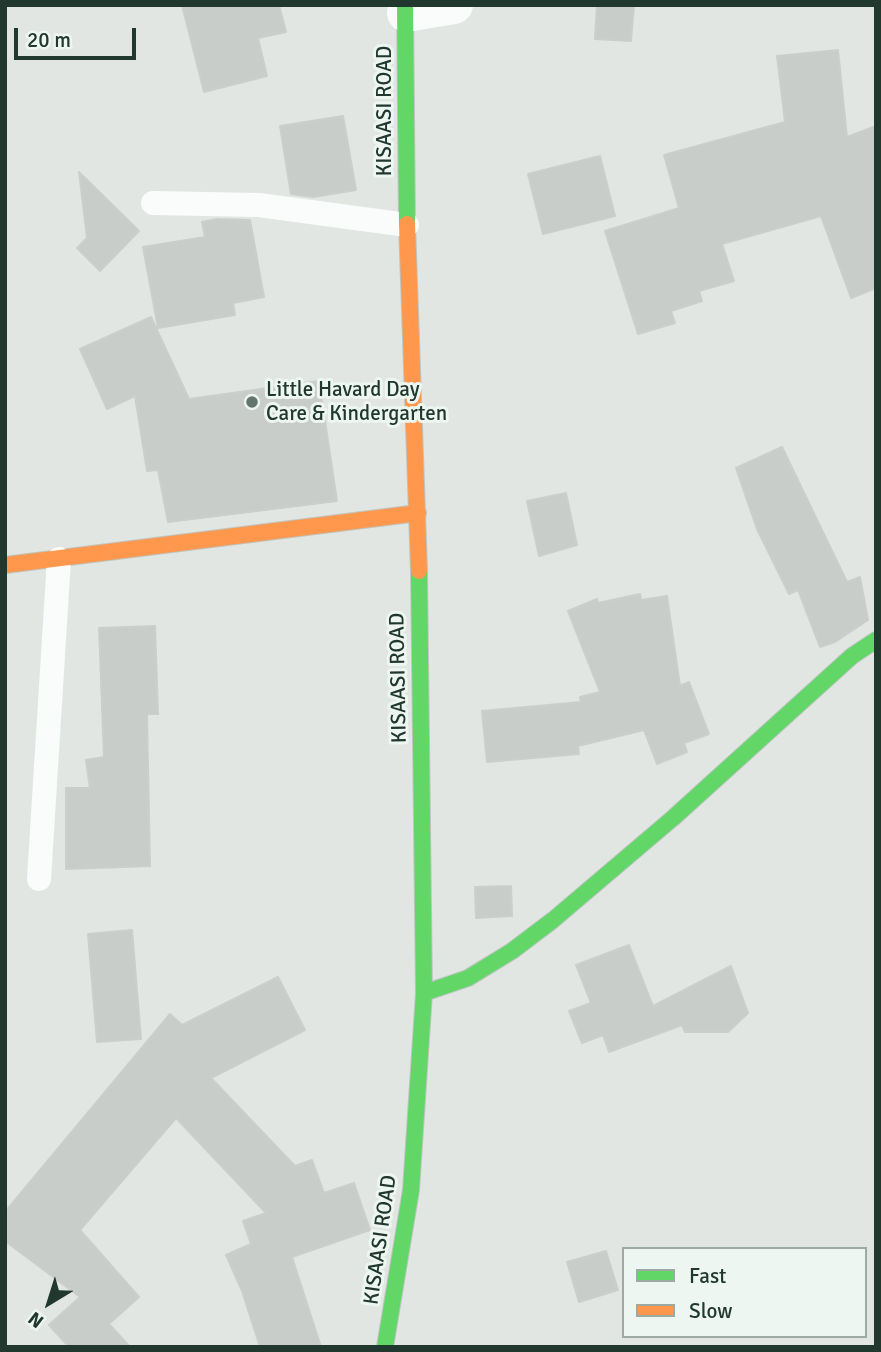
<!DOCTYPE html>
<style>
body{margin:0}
#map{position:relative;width:881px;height:1352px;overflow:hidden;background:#e1e6e3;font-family:Signika,sans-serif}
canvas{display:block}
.frame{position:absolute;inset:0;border:7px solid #20382e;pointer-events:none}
.legend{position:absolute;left:622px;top:1247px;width:245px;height:91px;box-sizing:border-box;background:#eef6f1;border:2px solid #9caaa3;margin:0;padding:9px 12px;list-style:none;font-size:21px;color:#20382e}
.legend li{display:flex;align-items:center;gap:14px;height:35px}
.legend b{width:35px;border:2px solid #9caaa3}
.north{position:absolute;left:14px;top:1268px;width:70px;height:70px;-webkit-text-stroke:5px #eef6f1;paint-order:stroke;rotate:218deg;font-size:19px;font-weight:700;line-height:28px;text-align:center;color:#20382e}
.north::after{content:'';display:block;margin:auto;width:24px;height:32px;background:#20382e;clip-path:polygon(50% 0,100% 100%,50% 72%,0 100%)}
.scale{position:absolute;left:14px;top:28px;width:122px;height:32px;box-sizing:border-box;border:4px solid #20382e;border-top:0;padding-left:9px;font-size:21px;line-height:24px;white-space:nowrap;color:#20382e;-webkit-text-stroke:5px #eef6f1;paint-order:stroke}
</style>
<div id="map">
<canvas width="881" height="1352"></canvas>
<div class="frame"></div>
<ul class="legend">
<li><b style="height:9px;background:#63d668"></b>Fast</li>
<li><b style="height:9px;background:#ff974d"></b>Slow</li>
</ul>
<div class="north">N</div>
<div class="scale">20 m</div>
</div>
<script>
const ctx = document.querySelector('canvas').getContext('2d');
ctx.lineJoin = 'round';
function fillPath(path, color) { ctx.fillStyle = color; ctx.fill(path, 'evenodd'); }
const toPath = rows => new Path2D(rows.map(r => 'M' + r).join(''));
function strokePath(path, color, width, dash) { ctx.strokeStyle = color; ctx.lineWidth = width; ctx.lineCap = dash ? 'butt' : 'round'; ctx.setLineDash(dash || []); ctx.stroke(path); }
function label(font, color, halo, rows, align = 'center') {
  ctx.font = font + ' Signika,sans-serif'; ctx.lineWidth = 6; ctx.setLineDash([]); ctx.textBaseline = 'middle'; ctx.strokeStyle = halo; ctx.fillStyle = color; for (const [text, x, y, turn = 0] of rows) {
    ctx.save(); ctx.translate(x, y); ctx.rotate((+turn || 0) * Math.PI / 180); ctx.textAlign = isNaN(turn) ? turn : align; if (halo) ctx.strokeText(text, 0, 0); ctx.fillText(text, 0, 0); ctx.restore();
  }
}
const building = toPath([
 [182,5,279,5,286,32,258,38,267,76,204,92,182,5],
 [597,5,634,5,631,41,595,39,597,5],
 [838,50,847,137,876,126,876,288,851,298,821,216,722,244,734,281,699,291,702,301,671,311,675,323,638,334,605,231,679,208,664,155,785,122,777,56,838,50],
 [343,116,356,190,313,197,291,194,280,126,343,116],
 [600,156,615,216,543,234,528,174,600,156],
 [79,172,139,231,100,271,77,248,87,238,79,172],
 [217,219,250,220,264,297,233,303,235,315,158,328,143,247,205,237,202,222,217,219],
 [151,317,189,399,319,381,337,501,168,522,158,470,147,471,135,396,107,409,80,349,151,317],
 [782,447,847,582,860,577,868,620,835,642,820,647,798,590,789,594,757,529,736,468,782,447],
 [566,493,577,545,539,556,527,501,566,493],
 [640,594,641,600,667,596,680,686,689,682,709,734,684,743,687,752,657,764,644,730,578,746,579,754,487,762,482,711,581,702,580,697,600,692,568,611,597,599,598,603,640,594],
 [155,626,158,714,147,714,150,866,66,869,66,788,90,788,86,760,104,757,99,628,155,626],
 [511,886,512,916,476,918,475,887,511,886],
 [132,930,141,1039,97,1042,88,934,132,930],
 [629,945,653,1006,731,966,748,1013,728,1032,685,1032,682,1025,609,1052,603,1035,582,1043,569,1011,591,1003,576,965,629,945],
 [278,977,305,1030,211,1078,295,1166,312,1160,324,1193,354,1183,370,1230,292,1257,321,1347,260,1347,242,1291,226,1255,251,1244,243,1221,266,1213,176,1118,80,1230,139,1297,109,1324,130,1347,69,1347,49,1325,80,1297,5,1241,5,1212,170,1014,182,1025,278,977],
 [606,1251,618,1290,579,1302,567,1262,606,1251]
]);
fillPath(building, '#c8cdca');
strokePath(building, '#cacfcc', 2);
const fast = toPath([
 [405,5,407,224],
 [424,993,468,978,512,951,553,920,673,818,852,656,876,640],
 [385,1347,411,1190,424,993,419,571]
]);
const slow = toPath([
 [407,224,419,571],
 [5,565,418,513]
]);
strokePath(fast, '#bcc6c1', 18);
strokePath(slow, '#bcc6c1', 18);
strokePath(toPath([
 [153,203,259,205,407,225],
 [39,879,59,559]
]), '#fafbfb', 24);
strokePath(toPath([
 [406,13,454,5]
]), '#fafbfb', 38);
strokePath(fast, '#63d668', 16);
strokePath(slow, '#ff974d', 16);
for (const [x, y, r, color] of [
 [252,402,7,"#64756d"]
]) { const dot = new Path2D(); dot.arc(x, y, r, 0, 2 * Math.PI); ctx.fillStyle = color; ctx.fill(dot); strokePath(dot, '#eef6f1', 2.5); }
label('21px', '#20382e', '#eef6f1', [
 ["KISAASI ROAD",385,111,-90],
 ["KISAASI ROAD",399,678,-91],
 ["KISAASI ROAD",381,1240,-82]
]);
label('21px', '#20382e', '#eef6f1', [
 ["Little Havard Day",266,390],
 ["Care & Kindergarten",266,414]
], 'left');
</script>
